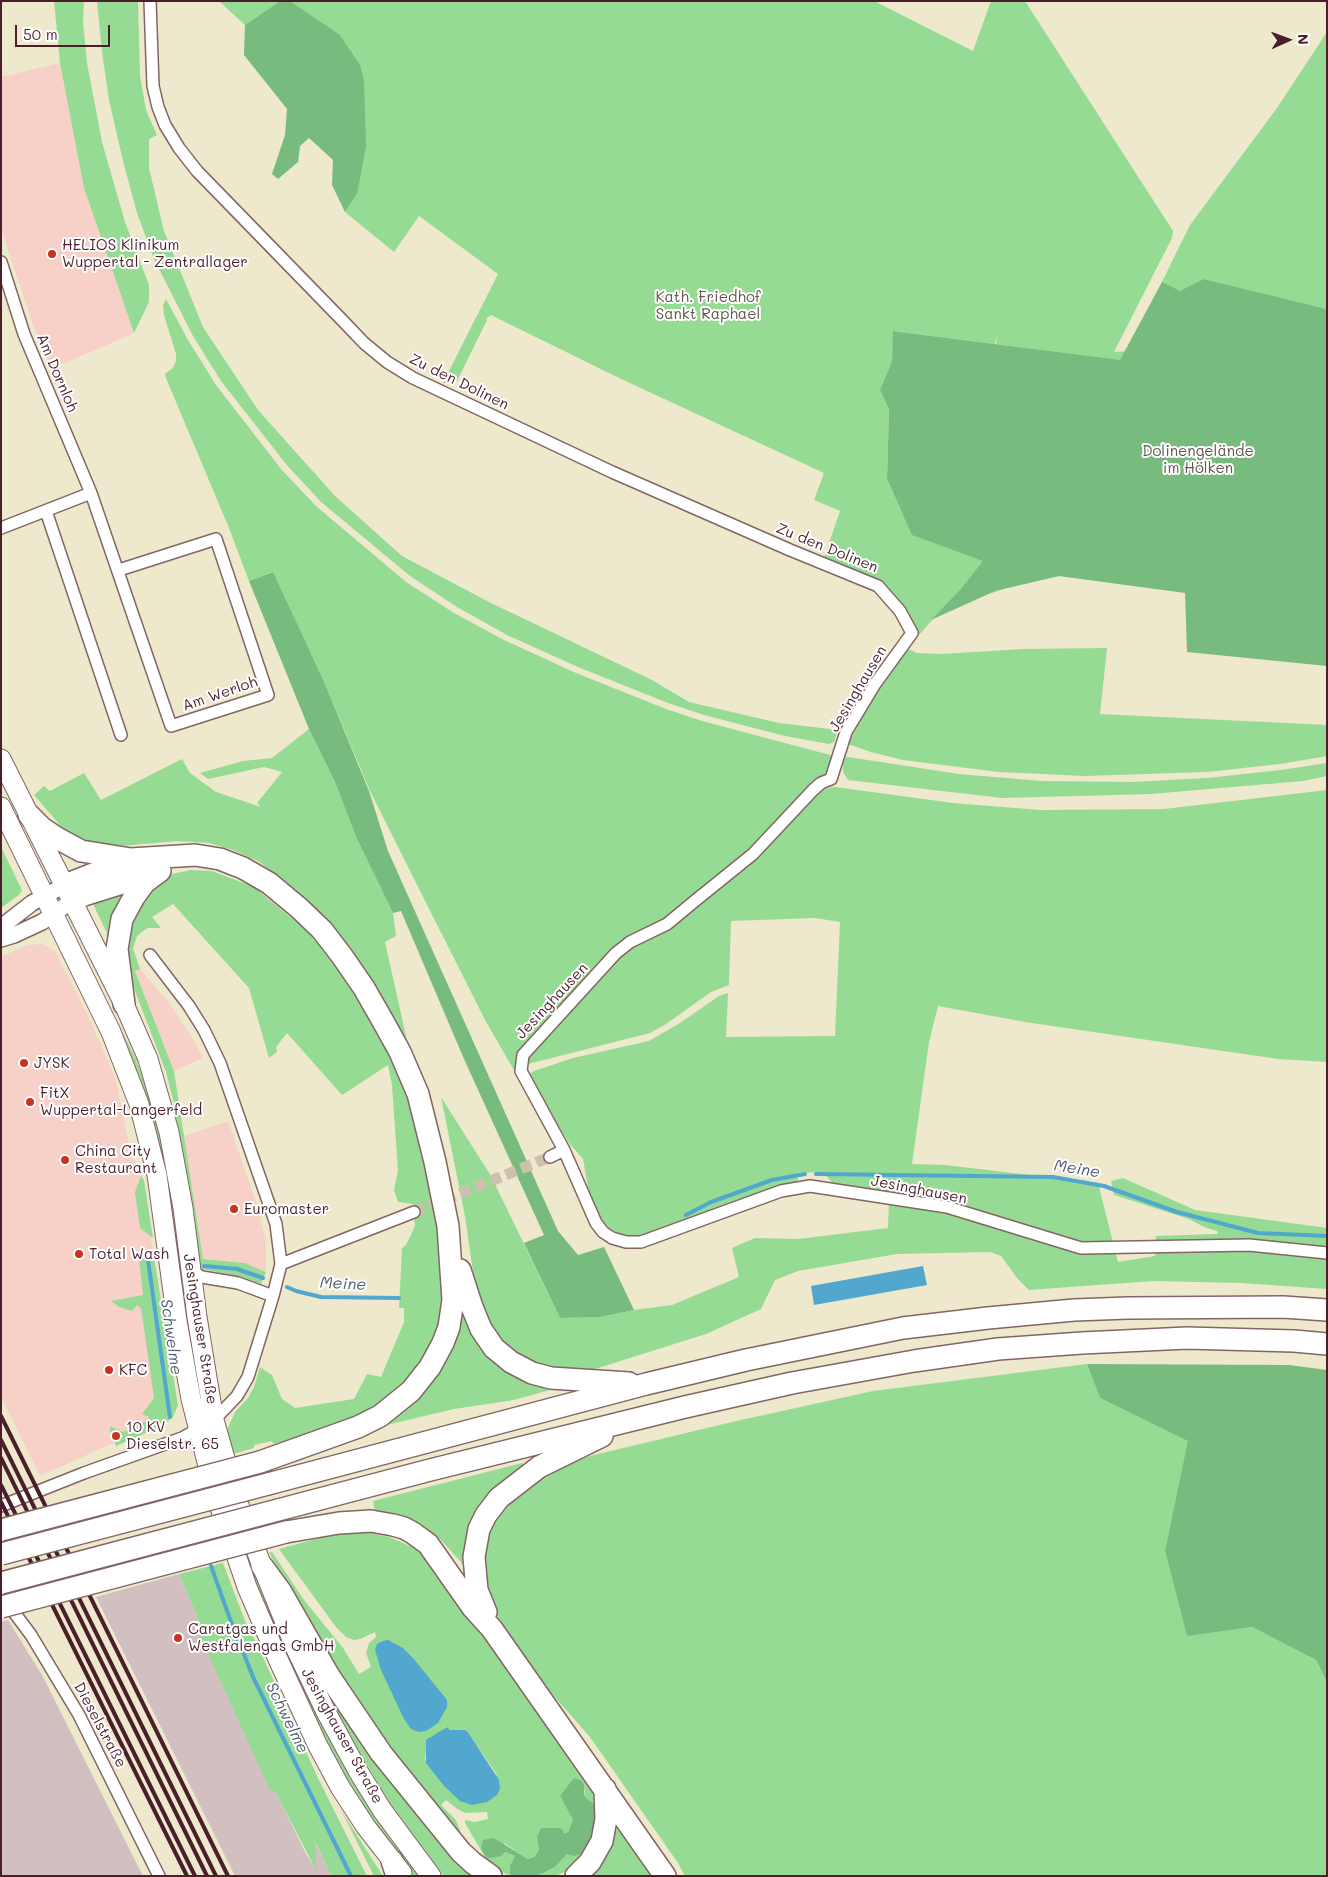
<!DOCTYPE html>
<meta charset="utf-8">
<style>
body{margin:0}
#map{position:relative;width:1328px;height:1877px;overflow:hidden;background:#eee8cc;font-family:Mali,sans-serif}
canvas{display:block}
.frame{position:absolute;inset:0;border:2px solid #4a1f2b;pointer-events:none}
.north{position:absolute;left:1263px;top:15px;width:50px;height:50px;-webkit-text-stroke:4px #fff;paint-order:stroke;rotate:88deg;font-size:14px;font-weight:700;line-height:20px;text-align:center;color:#4a1f2b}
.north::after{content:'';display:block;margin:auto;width:18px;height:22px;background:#4a1f2b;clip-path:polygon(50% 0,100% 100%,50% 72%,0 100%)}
.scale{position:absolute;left:15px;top:25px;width:95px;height:22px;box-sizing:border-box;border:2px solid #4a1f2b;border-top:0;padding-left:6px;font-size:15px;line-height:18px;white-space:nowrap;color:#4a1f2b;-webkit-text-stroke:4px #fff;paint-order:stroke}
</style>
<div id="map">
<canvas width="1328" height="1877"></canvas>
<div class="frame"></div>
<div class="north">N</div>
<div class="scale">50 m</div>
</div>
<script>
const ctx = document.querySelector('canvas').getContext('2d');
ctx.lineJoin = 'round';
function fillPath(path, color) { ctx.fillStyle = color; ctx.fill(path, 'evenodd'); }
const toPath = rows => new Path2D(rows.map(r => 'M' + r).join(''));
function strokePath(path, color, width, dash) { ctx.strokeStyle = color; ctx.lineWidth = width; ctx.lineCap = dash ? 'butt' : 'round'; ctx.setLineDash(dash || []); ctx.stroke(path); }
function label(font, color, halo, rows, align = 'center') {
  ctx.font = font + ' Mali,sans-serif'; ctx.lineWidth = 4; ctx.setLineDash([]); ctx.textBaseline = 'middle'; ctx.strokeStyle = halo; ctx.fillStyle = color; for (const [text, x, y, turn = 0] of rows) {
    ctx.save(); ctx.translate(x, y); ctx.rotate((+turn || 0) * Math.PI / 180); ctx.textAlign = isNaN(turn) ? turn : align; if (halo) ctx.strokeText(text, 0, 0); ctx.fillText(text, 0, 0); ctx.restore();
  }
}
fillPath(toPath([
 [60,63,84,188,134,333,51,369,34,328,1,228,1,77],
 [43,944,55,951,92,1024,116,1080,131,1154,142,1175,154,1257,145,1258,167,1419,40,1476,1,1396,1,957,27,945],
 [140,969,170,1004,190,1034,203,1058,174,1071,135,970],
 [228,1121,259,1211,266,1243,266,1272,245,1263,203,1259,184,1136]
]), '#f7d1c7');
fillPath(toPath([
 [179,1574,202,1628,201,1638,305,1852,315,1868,314,1840,331,1876,235,1876,96,1597],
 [8,1620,42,1675,143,1876,1,1876,1,1622]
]), '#d2bfc0');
fillPath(toPath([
 [54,1,84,1,83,22,87,63,102,142,125,222,149,285,149,302,134,333,84,188,60,63],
 [97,1,138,1,140,76,146,110,157,135,149,139,149,168,164,231,203,327,258,410,335,496,402,556,489,602,652,680,689,702,779,723,838,730,834,742,829,744,785,736,704,715,668,703,578,667,507,635,457,607,410,576,321,502,286,464,221,381,193,336,154,259,137,213,123,161,109,100,102,52],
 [219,1,280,1,245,25],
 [290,1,874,1,973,51,991,1,1025,1,1173,231,1172,238,1114,352,1128,351,1190,225,1277,108,1327,32,1327,309,1204,279,1192,589,1070,575,1029,580,940,611,919,635,880,583,863,573,824,558,840,511,814,500,824,473,619,378,491,315,486,319,487,320,457,381,443,383,498,274,419,216,394,252,345,212,357,194,339,34],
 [894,331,995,344,998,334,996,344,1085,356,902,513,887,479,889,408,880,390,892,361],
 [166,299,188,340,216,385,281,469,316,506,406,582,454,613,504,640,576,673,666,709,702,721,834,756,831,767,757,845,665,920,599,965,517,1055,515,1062,522,1084,485,1020,370,791,325,684,272,572,249,581,229,528,166,378,165,374,173,368,176,361,176,354,164,315,163,305],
 [1107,648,1100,714,1327,725,1327,756,1280,764,1207,772,1085,776,999,772,903,760,871,752,848,744,884,676,908,649,917,653,941,654,1024,649],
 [309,729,335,782,356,837,393,913,396,936,385,942,410,1054,380,997,328,919,283,879,258,861,233,850,209,843,177,841,99,848,57,830,60,825,34,795,44,786,50,791,84,773,101,800,182,759,190,773,216,792,261,807,257,803,282,772,264,767,208,779,200,773,243,761,272,758],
 [848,757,959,774,1042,781,1132,782,1207,778,1281,770,1327,763,1327,776,1303,781,1151,794,1002,798,848,780,843,772,843,758],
 [835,787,953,803,1040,810,1164,809,1327,790,1327,1062,1278,1059,1025,1022,938,1006,929,1042,912,1164,945,1165,1098,1183,1118,1262,1155,1256,1156,1236,1218,1234,1217,1231,1204,1227,1189,1219,1114,1195,1111,1181,1123,1178,1195,1210,1327,1228,1327,1289,1241,1283,1153,1281,1029,1290,1017,1278,1001,1256,990,1252,897,1254,798,1271,775,1280,761,1309,706,1334,592,1370,574,1371,540,1366,520,1357,498,1338,475,1286,465,1216,441,1097,491,1176,560,1318,601,1317,634,1310,672,1305,739,1277,732,1248,755,1238,798,1239,888,1228,889,1201,834,1186,824,1172,797,1173,798,1182,720,1206,649,1235,633,1236,619,1234,604,1224,596,1211,590,1198,583,1159,569,1143,532,1084,529,1075,534,1071,573,1058,649,1041,680,1023,719,996,728,993,726,1037,835,1036,840,922,815,918,731,921,729,985,711,992,666,1024,650,1033,528,1064,527,1060,533,1049,599,976,628,949,664,930,820,790],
 [1,847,22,890,20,894,1,908],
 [191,870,212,871,254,887,301,926,337,963,383,1034,413,1110,444,1250,443,1318,421,1366,391,1401,328,1429,273,1444,272,1441,254,1445,254,1448,233,1454,227,1430,235,1412,248,1398,254,1387,260,1367,272,1375,282,1399,295,1408,354,1399,367,1374,381,1377,404,1322,404,1308,399,1308,402,1248,406,1245,415,1226,413,1204,398,1202,394,1190,398,1171,392,1085,388,1065,342,1095,287,1033,276,1047,277,1052,269,1058,249,988,173,904,152,917,161,928,148,928,143,931,137,936,133,949,140,969,135,971,174,1071,203,1259,245,1263,266,1272,261,1284,242,1277,202,1269,197,1262,174,1104,166,1072,130,978,126,961,130,916,156,883,172,874],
 [129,888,110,939,91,900],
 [69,926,136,1059,159,1124,173,1186,188,1323,185,1317,169,1209],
 [141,1176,144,1180,153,1238,140,1228,135,1192],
 [154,1257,178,1405,173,1417,162,1426,116,1446,110,1432,110,1427,112,1427,123,1432,147,1421,149,1417,142,1414,154,1398,141,1308,137,1305,132,1311,119,1307,111,1301,143,1295,139,1259],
 [459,1294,473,1327,557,1388,514,1400,454,1409,378,1427,403,1409],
 [1087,1364,1100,1398,1189,1441,1165,1551,1187,1635,1252,1627,1316,1660,1327,1682,1327,1876,685,1876,678,1863,590,1737,552,1694,499,1620,489,1599,484,1580,484,1539,500,1508,551,1470,590,1456,732,1422,873,1391],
 [522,1463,523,1466,465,1570,461,1562,440,1539,420,1523,393,1513,375,1511,373,1501],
 [347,1533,371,1533,389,1537,422,1551,436,1563,590,1785,597,1800,587,1854,572,1869,555,1876,536,1876,545,1873,555,1867,567,1854,587,1799,584,1795,585,1790,560,1796,573,1820,568,1832,537,1837,539,1850,534,1857,528,1859,504,1843,505,1852,515,1856,510,1873,515,1876,511,1876,502,1872,489,1864,465,1823,465,1820,475,1822,488,1819,487,1812,465,1813,456,1808,446,1800,441,1805,456,1820,464,1842,435,1809,363,1711,293,1598,269,1552,272,1552,304,1600,343,1648,359,1674,371,1667,366,1653,369,1643,376,1637,375,1632,360,1639,354,1640,346,1637,336,1627,279,1549,327,1536,327,1534],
 [446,1727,450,1730,465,1730,468,1732,497,1775,460,1801,453,1793,450,1792,425,1760,427,1742],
 [250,1557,421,1876,413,1876,379,1831,348,1783,318,1728,277,1638,245,1558],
 [223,1563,247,1626,256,1642,318,1778,367,1876,331,1876,315,1841,316,1870,275,1791,270,1790,201,1638,202,1628,179,1574],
 [305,1648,479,1876,444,1876,428,1859,397,1815,354,1743,326,1693],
 [341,1810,353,1829,383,1876,374,1876],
 [619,1828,656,1876,590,1876,614,1831]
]), '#95db94');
fillPath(toPath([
 [280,1,290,1,339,34,360,65,364,80,366,146,357,194,345,212,332,185,333,160,309,138,300,146,298,162,278,179,272,174,285,135,287,109,244,55,245,25],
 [1204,279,1327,309,1327,666,1187,652,1185,593,1059,576,995,591,931,620,961,589,983,561,912,535,887,479,889,409,880,390,892,361,893,331,1120,360,1162,282,1180,291],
 [273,572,325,684,369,791,388,851,558,1231,578,1255,604,1247,634,1310,601,1317,560,1318,524,1243,544,1235,464,1059,401,911,393,913,356,837,335,782,309,729,249,581],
 [1087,1364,1289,1365,1327,1370,1327,1682,1316,1660,1252,1627,1187,1636,1165,1551,1188,1441,1100,1398],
 [574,1778,580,1780,584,1784,584,1795,587,1799,595,1805,595,1832,584,1853,574,1856,567,1854,555,1867,544,1873,536,1876,515,1876,510,1874,510,1866,515,1856,505,1852,501,1856,491,1858,486,1857,481,1848,483,1840,494,1838,528,1859,534,1857,539,1850,537,1837,541,1828,561,1828,564,1833,568,1832,573,1820,560,1796]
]), '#78bb7e');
fillPath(toPath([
 [923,1266,927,1285,814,1305,811,1286],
 [388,1640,403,1648,413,1658,447,1700,447,1707,438,1723,426,1731,419,1732,411,1729,404,1719,381,1670,375,1650,377,1644,383,1641],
 [447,1727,450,1730,465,1730,468,1732,499,1780,500,1789,497,1795,487,1802,472,1805,460,1801,444,1786,426,1763,426,1740]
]), '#51a7cd');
strokePath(toPath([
 [816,1174,1053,1177,1104,1186,1177,1212,1258,1233,1327,1236],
 [686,1215,711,1202,772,1180,805,1174],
 [148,1260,170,1417],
 [204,1266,237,1269,263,1278],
 [287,1287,296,1291,321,1297,399,1298],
 [211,1566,230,1619,253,1677,351,1876]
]), '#51a7cd', 4);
strokePath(toPath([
 [414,1212,550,1157]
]), '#cdc0ac', 11, [11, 5.5]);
const minor = toPath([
 [150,1,153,86,158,107,165,125,179,148,197,171,343,321,364,343,387,362,413,378,612,472,790,550,878,586,900,611,912,633,875,684,846,732,831,779,821,783,813,790,753,854,696,900,667,924,630,942,616,953,523,1055,521,1071,564,1150,596,1223,603,1232,612,1238,626,1242,641,1242,781,1191,810,1186,947,1207,1081,1248,1249,1245,1327,1253],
 [1,262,24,334,91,493],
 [46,511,121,735],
 [1,528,91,493,171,726,268,695,216,539,119,570],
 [550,1157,564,1150],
 [281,1264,414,1212],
 [191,1271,202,1277,238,1283,273,1296],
 [1,1506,84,1473,182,1438,214,1420,237,1396,248,1377,273,1296,281,1264,276,1224,220,1063,204,1030,189,1006,150,955],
 [7,1603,31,1635,79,1715,159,1876]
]);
const tertiary = toPath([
 [1,929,5,924,32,903,65,885],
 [1,939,14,935,42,922,72,901]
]);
const primary = toPath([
 [1,759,124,1004,148,1059,169,1132,183,1208,197,1317,214,1420,236,1497,262,1566,295,1647,326,1712,358,1771,382,1810,431,1876],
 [1,807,111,1032,139,1104,157,1175,177,1321,191,1399,214,1490,247,1587,277,1657,317,1744,340,1787,366,1827,402,1873]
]);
const motorway = toPath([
 [29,815,42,828,57,838,81,851,131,859,195,855,220,859,243,868,269,883,299,908,322,930,342,956,364,988,384,1023,400,1052,418,1094,435,1162,448,1226,453,1300,449,1327,443,1343,430,1367,411,1391,380,1416,358,1427,260,1462],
 [65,885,129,860],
 [72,901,84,895,154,873],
 [124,1004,117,949,122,919,134,897,145,882,160,871],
 [460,1270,472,1307,481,1329,494,1348,511,1362,532,1373,551,1378,629,1383],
 [268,1484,646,1384,746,1360,903,1328,988,1318,1074,1310,1128,1308,1283,1307,1327,1310],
 [278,1510,430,1470,685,1407,792,1383,914,1361,998,1349,1082,1343,1187,1338,1294,1341,1327,1344],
 [286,1532,339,1523,371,1521,393,1525,404,1528,413,1533,428,1544,473,1608,492,1629,665,1876],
 [262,1566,281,1592,329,1676,381,1753,461,1852,473,1863,491,1876],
 [486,1612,477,1590,474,1557,479,1529,486,1515,499,1498,539,1467,602,1436],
 [392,1861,397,1876],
 [576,1876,590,1862,602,1841,606,1819,605,1789]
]);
strokePath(minor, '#836563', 14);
strokePath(tertiary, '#836563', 18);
strokePath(primary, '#836563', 21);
strokePath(motorway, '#836563', 24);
strokePath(minor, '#fff', 11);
strokePath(tertiary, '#fff', 15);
strokePath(primary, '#fff', 19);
strokePath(motorway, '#fff', 21);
strokePath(toPath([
 [1,1416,228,1876],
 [1,1440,216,1876],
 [1,1458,207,1876],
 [1,1485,195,1876],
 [1,1502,187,1876]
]), '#4a1f2b', 4);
const motorwayBridge = toPath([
 [1,1530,260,1462],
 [1,1554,268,1484],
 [1,1583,278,1510],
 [1,1607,286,1532]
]);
strokePath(motorwayBridge, '#836563', 24, []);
strokePath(motorwayBridge, '#fff', 21);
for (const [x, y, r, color] of [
 [52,254,5,"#c8321e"],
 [24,1063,5,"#c8321e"],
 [30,1102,5,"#c8321e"],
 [65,1160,5,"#c8321e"],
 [234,1209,5,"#c8321e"],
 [79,1254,5,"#c8321e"],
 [109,1370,5,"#c8321e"],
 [116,1436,5,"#c8321e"],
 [178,1638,5,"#c8321e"]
]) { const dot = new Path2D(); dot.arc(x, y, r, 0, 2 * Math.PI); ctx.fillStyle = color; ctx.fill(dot); strokePath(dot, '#fff', 2); }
label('15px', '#4a1f2b', '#fff', [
 ["HELIOS Klinikum",62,245],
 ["Wuppertal - Zentrallager",62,262],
 ["JYSK",34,1063],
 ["FitX",40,1093],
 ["Wuppertal-Langerfeld",40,1110],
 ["China City",75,1151],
 ["Restaurant",75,1168],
 ["Euromaster",244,1209],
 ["Total Wash",89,1254],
 ["KFC",119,1370],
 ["10 KV",126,1427],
 ["Dieselstr. 65",126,1444],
 ["Caratgas und",188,1629],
 ["Westfalengas GmbH",188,1646]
], 'left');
label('15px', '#60574a', '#fff', [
 ["Kath. Friedhof",708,297],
 ["Sankt Raphael",708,314],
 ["Dolinengelände",1198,451],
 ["im Hölken",1198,468]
]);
label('15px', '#4a1f2b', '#fff', [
 ["Am Dornloh",57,373,67],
 ["Zu den Dolinen",459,382,26],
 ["Zu den Dolinen",827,548,22],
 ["Jesinghausen",858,689,-59],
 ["Am Werloh",220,694,-19],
 ["Jesinghausen",552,1001,-47],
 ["Jesinghausen",919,1190,11],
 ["Jesinghauser Straße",200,1329,81],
 ["Dieselstraße",100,1725,62],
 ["Jesinghauser Straße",342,1736,61]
]);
label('italic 16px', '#4d5c74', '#fff', [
 ["Meine",1077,1169,9],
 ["Meine",343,1284,3],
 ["Schwelme",171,1337,82],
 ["Schwelme",287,1718,64]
]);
</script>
